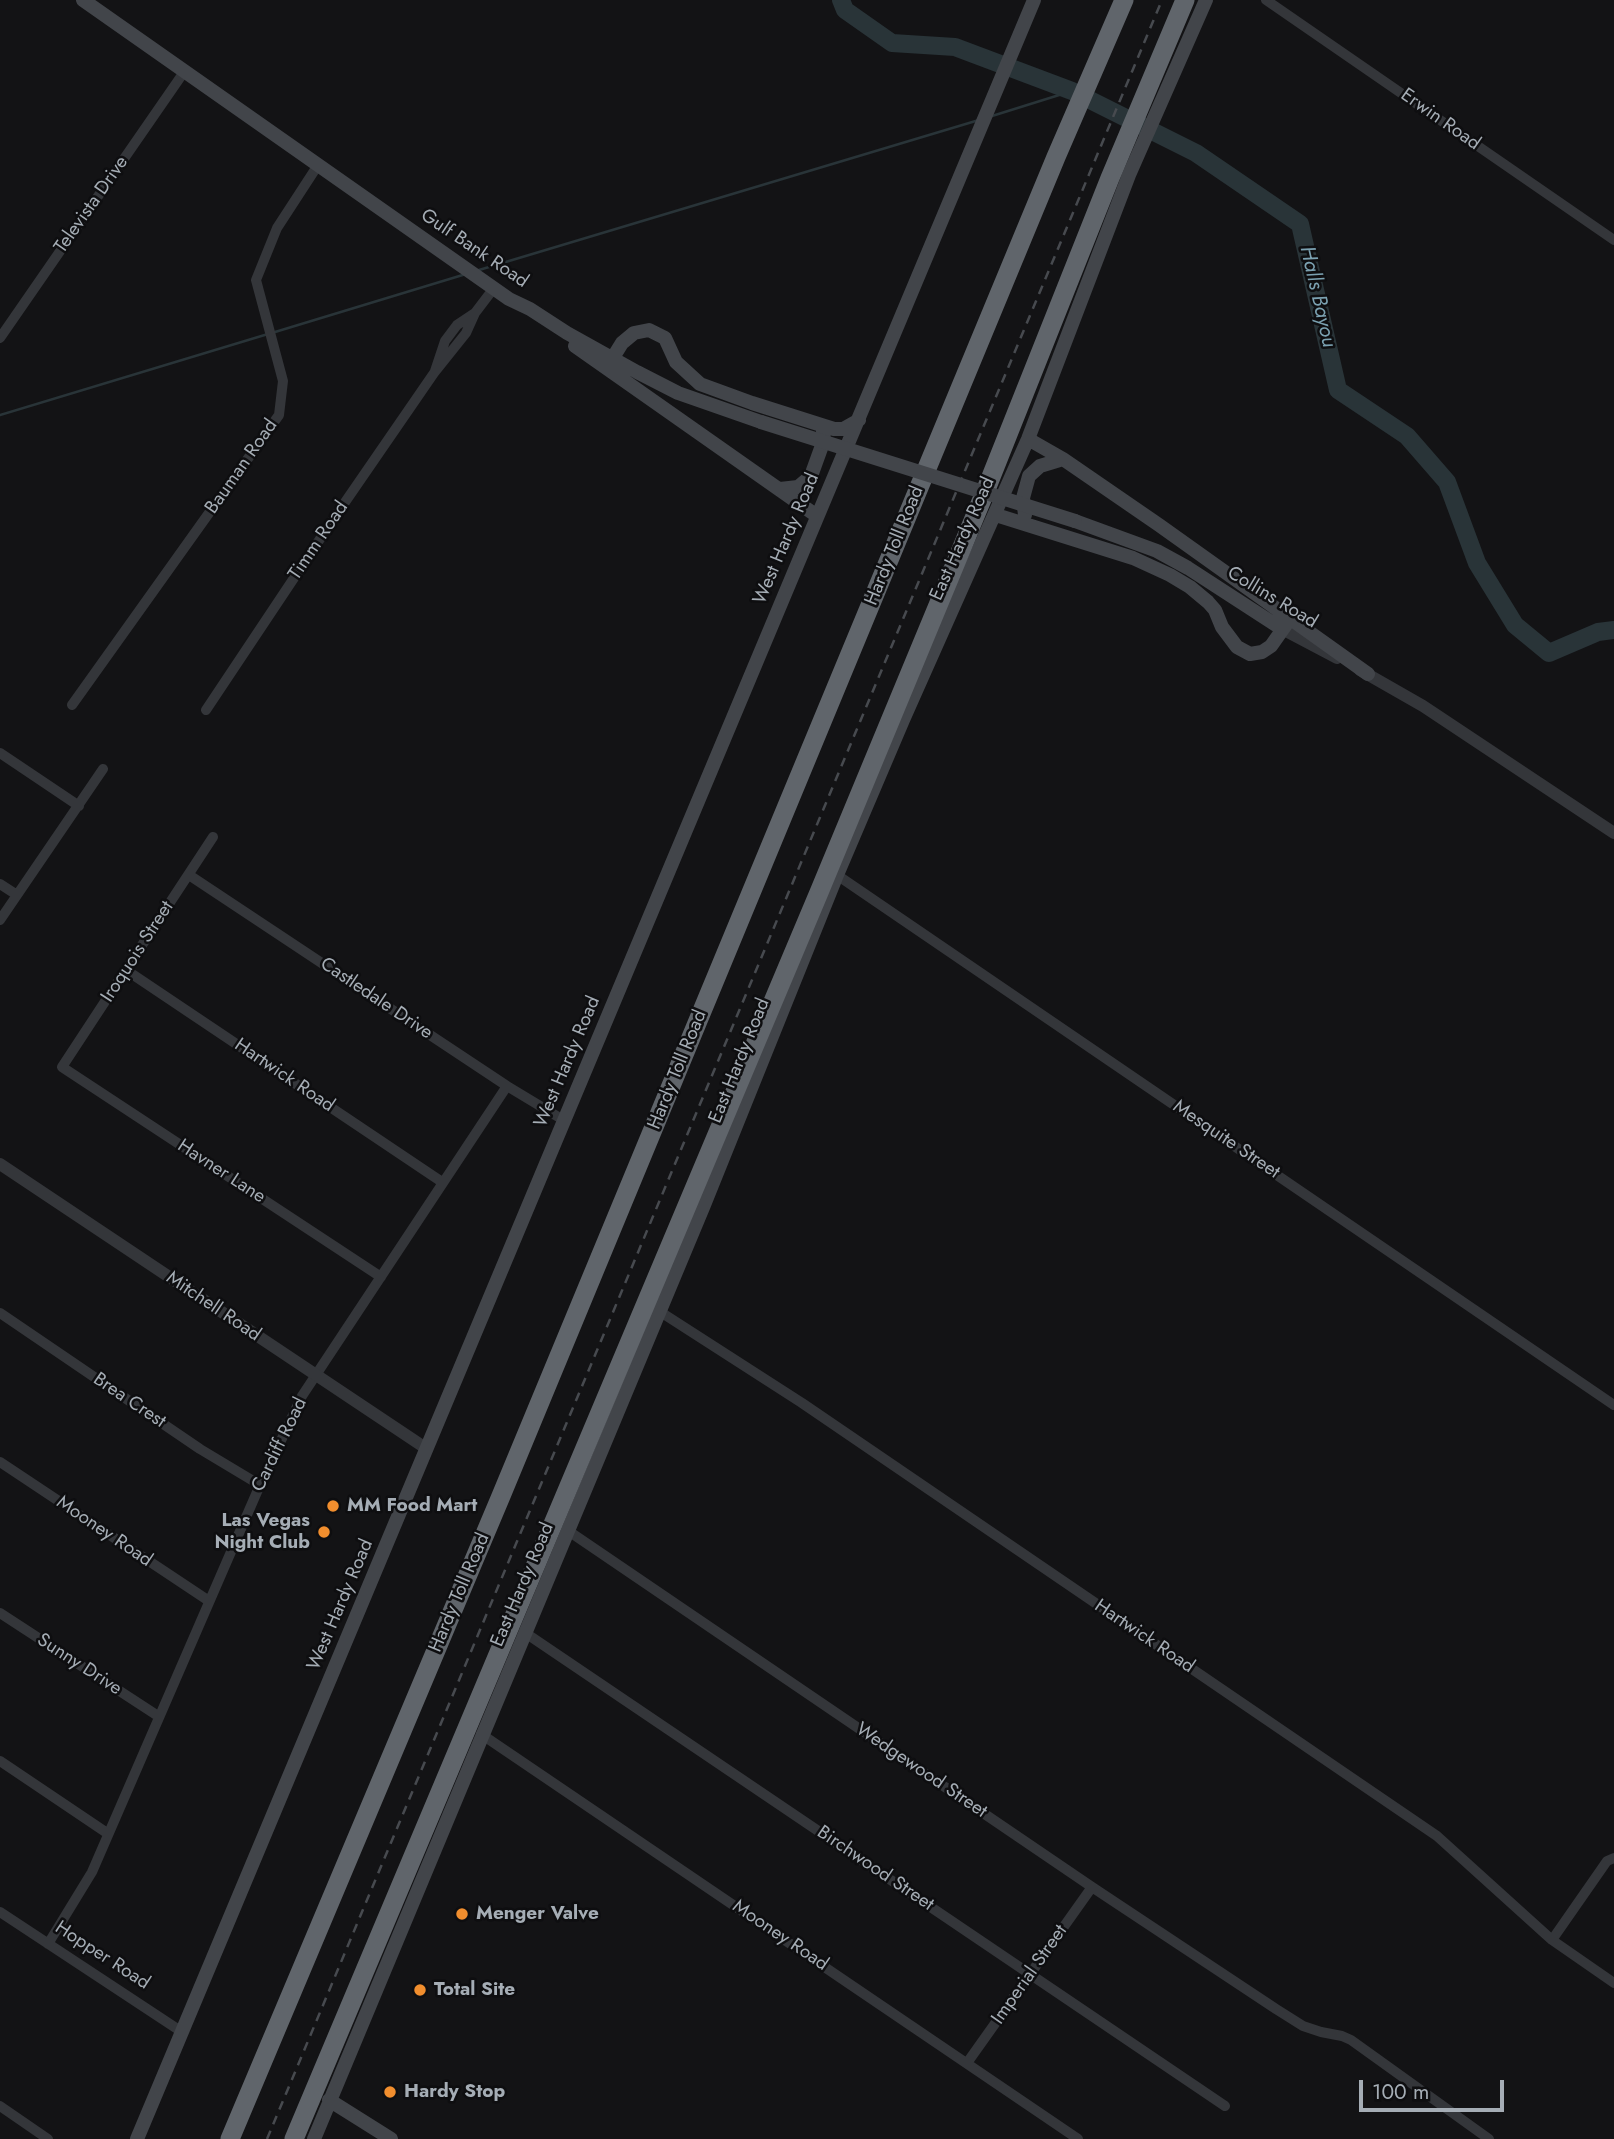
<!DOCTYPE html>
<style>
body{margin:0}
#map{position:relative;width:1614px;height:2139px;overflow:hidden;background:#131315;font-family:Jost,sans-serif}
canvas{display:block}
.scale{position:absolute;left:1359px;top:2080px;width:145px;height:32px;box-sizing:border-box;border:4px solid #a5adb5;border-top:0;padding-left:9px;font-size:21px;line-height:24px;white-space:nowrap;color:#a5adb5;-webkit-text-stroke:5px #0e0e10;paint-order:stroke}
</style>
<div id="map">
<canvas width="1614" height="2139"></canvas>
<div class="scale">100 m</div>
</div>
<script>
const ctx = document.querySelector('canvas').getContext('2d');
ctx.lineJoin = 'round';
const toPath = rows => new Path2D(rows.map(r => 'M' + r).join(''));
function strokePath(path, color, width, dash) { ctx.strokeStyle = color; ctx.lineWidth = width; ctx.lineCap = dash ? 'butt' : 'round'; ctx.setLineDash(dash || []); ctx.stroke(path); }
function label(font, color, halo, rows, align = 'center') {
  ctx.font = font + ' Jost,sans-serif'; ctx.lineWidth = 5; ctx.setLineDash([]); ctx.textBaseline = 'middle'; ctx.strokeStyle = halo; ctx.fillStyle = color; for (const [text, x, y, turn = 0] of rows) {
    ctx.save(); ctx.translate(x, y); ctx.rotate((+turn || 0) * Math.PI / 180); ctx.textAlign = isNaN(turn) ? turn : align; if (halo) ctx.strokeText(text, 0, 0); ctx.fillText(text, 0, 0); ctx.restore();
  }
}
strokePath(toPath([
 [992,116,1072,91],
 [479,270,979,120],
 [275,332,466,274],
 [0,415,268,334]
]), '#293438', 2.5);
strokePath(toPath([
 [841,0,845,10,892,43,955,47,1072,91,1196,153,1300,224,1338,390,1407,436,1447,482,1477,563,1515,625,1549,653,1598,632,1614,630]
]), '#293438', 18);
strokePath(toPath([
 [1266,0,1614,240],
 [0,338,184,72],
 [435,371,445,341,457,325,475,313],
 [72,705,279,415,283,381,256,280,277,228,318,165],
 [206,710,330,524,434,373,466,333,475,313,494,288],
 [0,753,79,806],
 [213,837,62,1067,381,1277],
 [189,875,507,1086,565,1121],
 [837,875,1614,1405],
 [0,884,17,895],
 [0,920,103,769],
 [126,970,442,1182],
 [659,1311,802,1403,1437,1836,1552,1940,1614,1983],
 [0,1313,200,1449,260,1485],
 [0,1462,209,1601],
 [567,1530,1092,1887,1276,2009,1303,2026,1321,2032,1342,2036,1351,2040,1489,2139],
 [0,1613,158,1716],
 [524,1632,1225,2106],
 [481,1734,1078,2139],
 [0,1761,107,1833],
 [0,1912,182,2032],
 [1552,1940,1607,1861,1614,1858],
 [48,1944,92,1872,260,1485,302,1396,507,1086],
 [967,2063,1092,1887],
 [0,2106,48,2139]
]), '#34363a', 10);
strokePath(toPath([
 [1282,629,1337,658],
 [1360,670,1423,706,1614,833],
 [0,1164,427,1449]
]), '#34363a', 12);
strokePath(toPath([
 [83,0,509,299,530,309,567,333,637,372,678,393,761,422],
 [575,346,817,516],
 [609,364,622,343,634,333,649,330,665,338,676,362,700,384,752,403,834,429,843,429,859,420],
 [1028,439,1063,459,1159,525,1368,674],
 [780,489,798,487,811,476,824,440,823,431],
 [996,515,1133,558,1170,575,1190,587,1208,602,1215,610,1222,627,1237,647,1250,654,1262,652,1271,646,1290,619],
 [1025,515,1023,498,1029,476,1040,466,1063,459],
 [1075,521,1157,551,1188,568,1282,629],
 [329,2100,391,2139],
 [137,2139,1034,0],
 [314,2139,704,1205,837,875,903,720,1028,439,1129,175,1206,0]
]), '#42454a', 14);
strokePath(toPath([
 [230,2139,501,1496,1056,157,1124,0],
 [294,2139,820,890,985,492,1110,178,1185,0]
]), '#60656b', 19);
strokePath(toPath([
 [267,2139,1162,0]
]), '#474a4f', 2.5, [9, 7]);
strokePath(toPath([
 [761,422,1075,521]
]), '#42454a', 14);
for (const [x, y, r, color] of [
 [333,1506,7,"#f18e2e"],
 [324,1532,7,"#f18e2e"],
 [462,1914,7,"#f18e2e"],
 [420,1990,7,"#f18e2e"],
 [390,2092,7,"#f18e2e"]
]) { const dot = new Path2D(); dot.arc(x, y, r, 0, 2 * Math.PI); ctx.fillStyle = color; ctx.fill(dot); strokePath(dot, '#0e0e10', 2.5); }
label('19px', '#a5adb5', '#0e0e10', [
 ["Erwin Road",1440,120,35],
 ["Televista Drive",92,205,-55],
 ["Gulf Bank Road",474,249,34],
 ["Bauman Road",242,467,-55],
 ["West Hardy Road",787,539,-67],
 ["East Hardy Road",963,539,-66],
 ["Timm Road",319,541,-56],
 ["Hardy Toll Road",895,546,-68],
 ["Collins Road",1272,598,31],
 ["Iroquois Street",138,952,-57],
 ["Castledale Drive",376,999,34],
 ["East Hardy Road",740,1061,-68],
 ["West Hardy Road",568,1062,-67],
 ["Hardy Toll Road",678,1070,-68],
 ["Hartwick Road",284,1076,34],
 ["Mesquite Street",1226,1140,34],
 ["Havner Lane",221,1172,33],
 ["Mitchell Road",213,1307,34],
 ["Brea Crest",129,1401,34],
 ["Cardiff Road",280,1445,-64],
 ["Mooney Road",104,1532,34],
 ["East Hardy Road",523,1585,-67],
 ["Hardy Toll Road",460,1593,-67],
 ["West Hardy Road",341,1605,-67],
 ["Hartwick Road",1144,1637,34],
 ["Sunny Drive",79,1665,33],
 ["Wedgewood Street",921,1771,34],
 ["Birchwood Street",875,1869,34],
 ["Mooney Road",780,1936,34],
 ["Hopper Road",102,1956,33],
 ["Imperial Street",1030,1975,-55]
]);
label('bold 19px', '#a5adb5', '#0e0e10', [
 ["MM Food Mart",347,1506],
 ["Las Vegas",310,1521,"right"],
 ["Night Club",310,1543,"right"],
 ["Menger Valve",476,1914],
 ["Total Site",434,1990],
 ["Hardy Stop",404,2092]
], 'left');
label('italic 21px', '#7ba1b1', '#0e0e10', [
 ["Halls Bayou",1317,297,77]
]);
</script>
